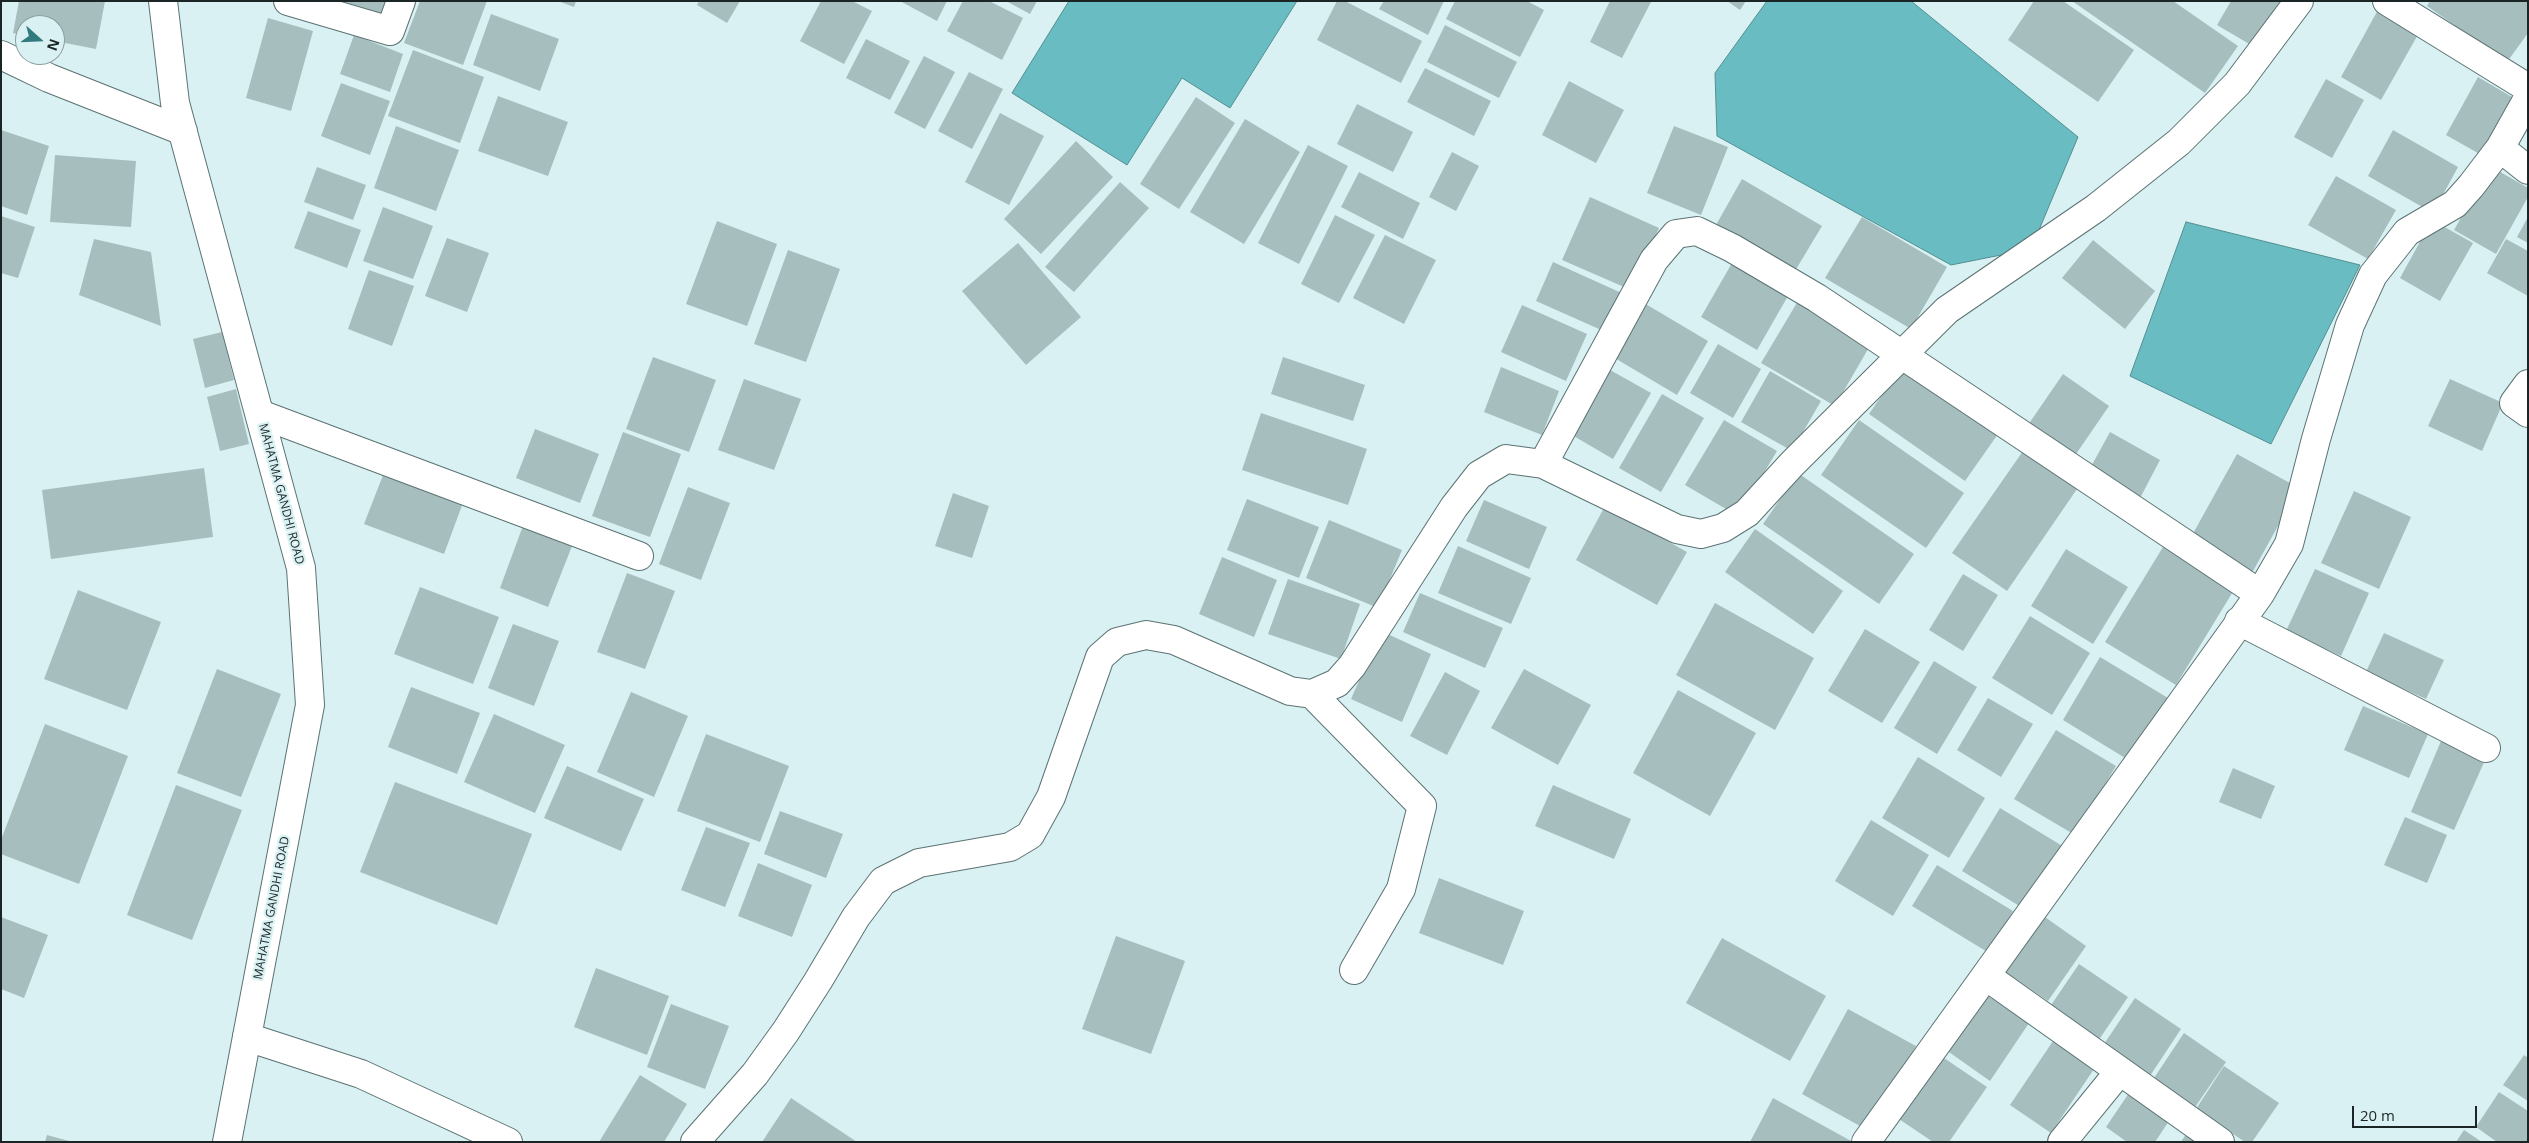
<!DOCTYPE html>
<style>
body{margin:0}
#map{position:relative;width:2529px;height:1143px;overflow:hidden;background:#d9f1f2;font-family:"Open Sans",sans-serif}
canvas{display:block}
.frame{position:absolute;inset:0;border:2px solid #1c2526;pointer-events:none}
.north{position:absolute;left:15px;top:15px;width:50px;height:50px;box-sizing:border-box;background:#d9f1f2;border:1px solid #8d9fa0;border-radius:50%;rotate:110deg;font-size:14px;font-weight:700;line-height:20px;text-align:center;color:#1c2526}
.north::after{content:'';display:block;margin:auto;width:18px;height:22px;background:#317a7e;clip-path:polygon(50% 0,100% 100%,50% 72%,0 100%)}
.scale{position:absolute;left:2352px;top:1106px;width:125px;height:22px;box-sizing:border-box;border:2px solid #1c2526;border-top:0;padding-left:6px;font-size:15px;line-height:18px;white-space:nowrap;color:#1c2526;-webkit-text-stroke:4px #d9f1f2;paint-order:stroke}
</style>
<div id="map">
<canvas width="2529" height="1143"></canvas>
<div class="frame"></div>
<div class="north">N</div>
<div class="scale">20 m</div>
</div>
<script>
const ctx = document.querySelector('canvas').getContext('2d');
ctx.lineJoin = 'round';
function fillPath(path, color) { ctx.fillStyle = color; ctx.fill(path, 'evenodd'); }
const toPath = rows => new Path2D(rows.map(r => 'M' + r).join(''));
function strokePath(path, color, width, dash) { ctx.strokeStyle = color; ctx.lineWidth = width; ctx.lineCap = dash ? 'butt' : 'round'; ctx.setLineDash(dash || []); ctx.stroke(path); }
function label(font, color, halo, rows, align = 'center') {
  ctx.font = font + ' "Open Sans",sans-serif'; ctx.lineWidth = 4.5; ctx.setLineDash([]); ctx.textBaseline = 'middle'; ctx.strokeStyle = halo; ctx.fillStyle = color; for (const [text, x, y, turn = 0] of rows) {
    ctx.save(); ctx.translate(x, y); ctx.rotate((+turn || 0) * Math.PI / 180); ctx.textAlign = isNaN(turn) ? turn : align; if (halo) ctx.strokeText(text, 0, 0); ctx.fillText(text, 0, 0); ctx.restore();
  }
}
const water = toPath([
 [1069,1,1297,1,1230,108,1182,78,1127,165,1012,93,1069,1],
 [1767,1,1911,1,2078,137,2031,249,1951,265,1717,136,1715,73,1767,1],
 [2186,222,2360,265,2271,444,2130,376,2186,222]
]);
fillPath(water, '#69bcc1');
strokePath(water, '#528f92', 1);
fillPath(toPath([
 [19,1,105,1,96,49,55,41,55,25,25,25,25,36,13,33],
 [342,1,386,1,381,16],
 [420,1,487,1,463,65,404,43],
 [558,1,576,1,574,7],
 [699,1,740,1,727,23,697,5],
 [821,1,852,1,872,11,844,64,800,41],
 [900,1,947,1,937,21],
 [963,1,989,1,1023,18,1002,60,947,31],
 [1006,1,1037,1,1030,14],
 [1337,1,1345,1,1422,41,1401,83,1317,40],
 [1384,1,1444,1,1428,35,1379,9],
 [1455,1,1527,1,1544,10,1520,57,1446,19],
 [1610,1,1651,2,1622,58,1590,42],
 [1727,1,1746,1,1740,10],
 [2034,1,2063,1,2134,50,2098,102,2008,40],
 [2072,1,2173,1,2238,46,2205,93],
 [2231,1,2284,1,2256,48,2217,25],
 [2430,1,2528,1,2528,33,2507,62,2427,6],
 [2379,8,2420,31,2381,100,2341,77],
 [491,14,559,39,540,91,473,65],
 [268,18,313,31,291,111,246,98],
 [1445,25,1517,62,1499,98,1427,62],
 [354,35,403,54,390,92,340,74],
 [866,39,910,61,890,100,846,78],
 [413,50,484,77,460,143,388,116],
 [924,56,955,72,925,129,894,113],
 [1425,68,1491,101,1474,136,1407,102],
 [969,72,1003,89,972,149,938,131],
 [2478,77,2517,100,2485,157,2446,135],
 [2326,79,2364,100,2332,158,2294,137],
 [1569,81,1624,110,1596,163,1542,135],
 [341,83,390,101,370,155,321,136],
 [498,96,568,122,548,176,478,151],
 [1196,97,1235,123,1179,209,1140,184],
 [1357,104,1413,132,1393,172,1337,144],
 [1000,113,1044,136,1009,205,965,182],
 [1245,119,1300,152,1244,244,1190,212],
 [396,126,459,150,436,211,374,188],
 [1674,126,1728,147,1701,215,1647,193],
 [1,130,49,146,27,215,1,206],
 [2393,130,2458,167,2433,213,2368,176],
 [1076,141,1113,177,1041,254,1004,219],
 [1308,145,1348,166,1299,264,1258,243],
 [1452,152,1479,166,1456,211,1429,197],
 [55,155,136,161,131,227,50,222],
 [2490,166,2528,188,2528,197,2496,254,2454,230],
 [317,167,366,185,353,220,304,202],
 [1359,172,1420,203,1403,239,1341,207],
 [2336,176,2396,210,2368,259,2308,225],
 [1742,179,1822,226,1795,271,1716,225],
 [1120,182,1149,208,1074,292,1045,267],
 [1590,197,1659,228,1631,290,1562,260],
 [383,207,433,226,413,279,363,261],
 [308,211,361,230,347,268,294,248],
 [1335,215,1375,235,1339,303,1301,284],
 [1,216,35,227,18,278,1,273],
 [1862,217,1947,267,1911,329,1825,278],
 [2528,217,2528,243,2517,237],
 [2432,220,2473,243,2440,301,2400,278],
 [717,221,777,244,747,326,686,304],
 [1385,235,1436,260,1404,324,1353,298],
 [447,238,489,253,467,312,425,296],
 [94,239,151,252,161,326,79,295],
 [2506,239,2528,251,2528,296,2487,273],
 [2093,240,2155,291,2125,329,2062,278],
 [1018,243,1081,317,1026,365,962,291],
 [788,250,840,269,806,362,754,344],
 [1736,256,1792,289,1757,350,1701,317],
 [1553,262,1626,295,1608,333,1536,301],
 [369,270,414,286,392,346,348,329],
 [1798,301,1871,344,1835,406,1761,363],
 [1644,303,1708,341,1677,395,1613,357],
 [1522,305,1587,334,1566,381,1501,352],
 [222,332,234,380,205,388,193,339],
 [1718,344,1761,369,1733,418,1690,393],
 [653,357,716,380,689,452,626,429],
 [1283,357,1365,385,1353,421,1271,394],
 [1603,366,1651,393,1613,459,1565,431],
 [1902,366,1998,434,1965,481,1869,414],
 [1501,367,1559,391,1542,435,1484,412],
 [1770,371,1821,401,1792,451,1741,422],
 [2063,374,2109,406,2074,457,2028,425],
 [744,379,801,399,774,470,718,450],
 [2450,379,2503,403,2482,451,2428,426],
 [236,389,249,444,220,451,207,397],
 [1662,394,1704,418,1661,492,1619,468],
 [1261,413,1367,449,1348,505,1242,470],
 [1724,420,1777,451,1738,516,1685,485],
 [1859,420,1964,493,1926,548,1821,475],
 [535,429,599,454,580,503,516,478],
 [623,432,681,454,650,537,592,516],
 [2110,432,2160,460,2139,500,2088,472],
 [2023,451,2077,489,2007,591,1952,553],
 [2237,454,2299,488,2252,573,2190,539],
 [204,468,213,537,51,559,42,490],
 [385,470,464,500,444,554,364,524],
 [1798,473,1914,554,1879,604,1763,524],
 [688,487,730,503,701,580,659,564],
 [2354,491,2411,517,2379,589,2321,563],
 [953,493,989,506,972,558,935,546],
 [1247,499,1319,527,1299,578,1227,550],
 [1484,500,1547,527,1529,569,1466,541],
 [1605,506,1687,552,1657,605,1576,560],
 [1329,520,1402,550,1378,608,1306,578],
 [524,523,574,541,548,607,500,588],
 [1755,529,1843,591,1813,634,1725,572],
 [1458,546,1531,578,1511,624,1438,593],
 [2163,547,2234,590,2176,685,2105,642],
 [2066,549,2128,587,2093,644,2031,606],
 [1222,557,1277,580,1254,637,1199,614],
 [2315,569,2369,593,2341,656,2286,631],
 [627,573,675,591,645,669,597,652],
 [1963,574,1998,595,1963,651,1929,630],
 [1288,579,1360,604,1341,659,1268,634],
 [420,587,499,617,473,684,394,654],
 [78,590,161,622,127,710,44,679],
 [1420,593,1503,628,1485,668,1403,632],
 [1715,603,1814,658,1775,730,1676,675],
 [2030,616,2090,653,2052,715,1992,678],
 [513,624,559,641,534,706,488,688],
 [1865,629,1920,662,1882,723,1828,691],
 [1381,631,1431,654,1402,722,1351,699],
 [2384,633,2444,660,2426,699,2366,672],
 [2100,657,2168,698,2130,761,2063,720],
 [1934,661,1977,687,1937,754,1894,728],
 [217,669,281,694,241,797,177,773],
 [1524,669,1591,705,1558,765,1491,728],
 [1445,672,1480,691,1447,755,1410,736],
 [411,687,480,713,457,774,388,747],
 [1678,690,1756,733,1710,816,1633,773],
 [631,692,688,716,654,797,597,772],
 [1988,698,2033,724,2001,777,1957,750],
 [2363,706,2428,734,2409,778,2344,750],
 [494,714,565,745,535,813,464,782],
 [45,724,128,756,79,884,1,854,1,840],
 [2056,730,2116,766,2075,835,2014,799],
 [706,734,789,766,760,842,677,811],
 [2441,741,2485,760,2454,830,2411,812],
 [1918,757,1985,798,1949,858,1882,818],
 [567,766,644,799,621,851,544,818],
 [2233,768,2275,786,2261,819,2219,802],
 [395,782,532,834,497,925,360,872],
 [176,785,242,810,192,940,127,915],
 [1553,785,1631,819,1614,859,1535,826],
 [2000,808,2064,847,2026,910,1962,871],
 [780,811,843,834,826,878,764,854],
 [2405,817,2447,835,2427,883,2384,865],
 [1871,820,1929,855,1893,916,1835,881],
 [706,827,750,843,725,907,681,890],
 [758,863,812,885,792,937,738,916],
 [1937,865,2013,911,1989,953,1912,906],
 [1439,878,1524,911,1503,965,1419,933],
 [2042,915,2086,946,2048,1001,2004,971],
 [1,917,48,935,24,998,1,989],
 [1116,936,1185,961,1151,1054,1082,1029],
 [1722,938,1826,996,1790,1061,1686,1003],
 [2079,964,2128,997,2096,1044,2047,1011],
 [596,968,669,996,647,1055,574,1027],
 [1985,994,2029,1023,1990,1081,1946,1050],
 [2135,998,2181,1029,2146,1082,2100,1050],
 [671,1004,729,1026,705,1089,647,1067],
 [1848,1009,1916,1046,1869,1131,1802,1094],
 [2184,1033,2226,1062,2189,1116,2148,1087],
 [2055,1038,2096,1066,2051,1133,2010,1105],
 [1938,1054,1987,1087,1949,1142,1933,1142,1896,1117],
 [2524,1055,2528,1058,2528,1101,2503,1085],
 [2224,1066,2279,1103,2252,1142,2245,1142,2196,1109],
 [640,1075,687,1104,664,1142,599,1142],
 [2131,1090,2171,1118,2155,1142,2127,1142,2106,1127],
 [2499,1092,2528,1111,2528,1142,2497,1142,2476,1127],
 [791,1098,857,1142,762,1142],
 [1773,1098,1853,1142,1750,1142],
 [2190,1128,2209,1142,2181,1142],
 [2464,1130,2482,1142,2456,1142],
 [47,1135,69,1141,69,1142,45,1142]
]), '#a7bebf');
const street = toPath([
 [288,1,390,31,401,1],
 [2387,1,2528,88],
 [2500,148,2528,170],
 [2528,384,2514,403,2528,413],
 [260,414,639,556],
 [1543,464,1654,260,1676,234,1697,231,1732,248,1817,298,2260,594,1866,1142],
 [2260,594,2289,544,2316,439,2350,325,2373,275,2407,232,2455,204,2471,186,2500,148,2528,98],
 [2239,621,2486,748],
 [1312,694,1422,806,1401,889,1354,970],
 [1986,976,2220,1142],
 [247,1037,361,1074,508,1142],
 [695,1142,755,1074,786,1031,818,981,856,917,883,881,919,863,1010,847,1030,835,1051,797,1100,657,1117,642,1146,635,1174,640,1290,691,1312,694,1337,683,1352,666,1454,507,1479,475,1506,459,1543,464,1677,529,1701,534,1723,528,1747,513,1792,464,1947,310,2096,208,2179,142,2237,84,2299,1],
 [2062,1142,2119,1072]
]);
const secondary = toPath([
 [163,1,175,103,301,568,310,705,227,1142],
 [1,55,49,78,183,131]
]);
strokePath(street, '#5c7273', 30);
strokePath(secondary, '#5c7273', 30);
strokePath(street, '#fff', 28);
strokePath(secondary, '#fff', 28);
label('12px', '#1c2526', '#d9f1f2', [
 ["MAHATMA GANDHI ROAD",281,494,75],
 ["MAHATMA GANDHI ROAD",272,908,-79]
]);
</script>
